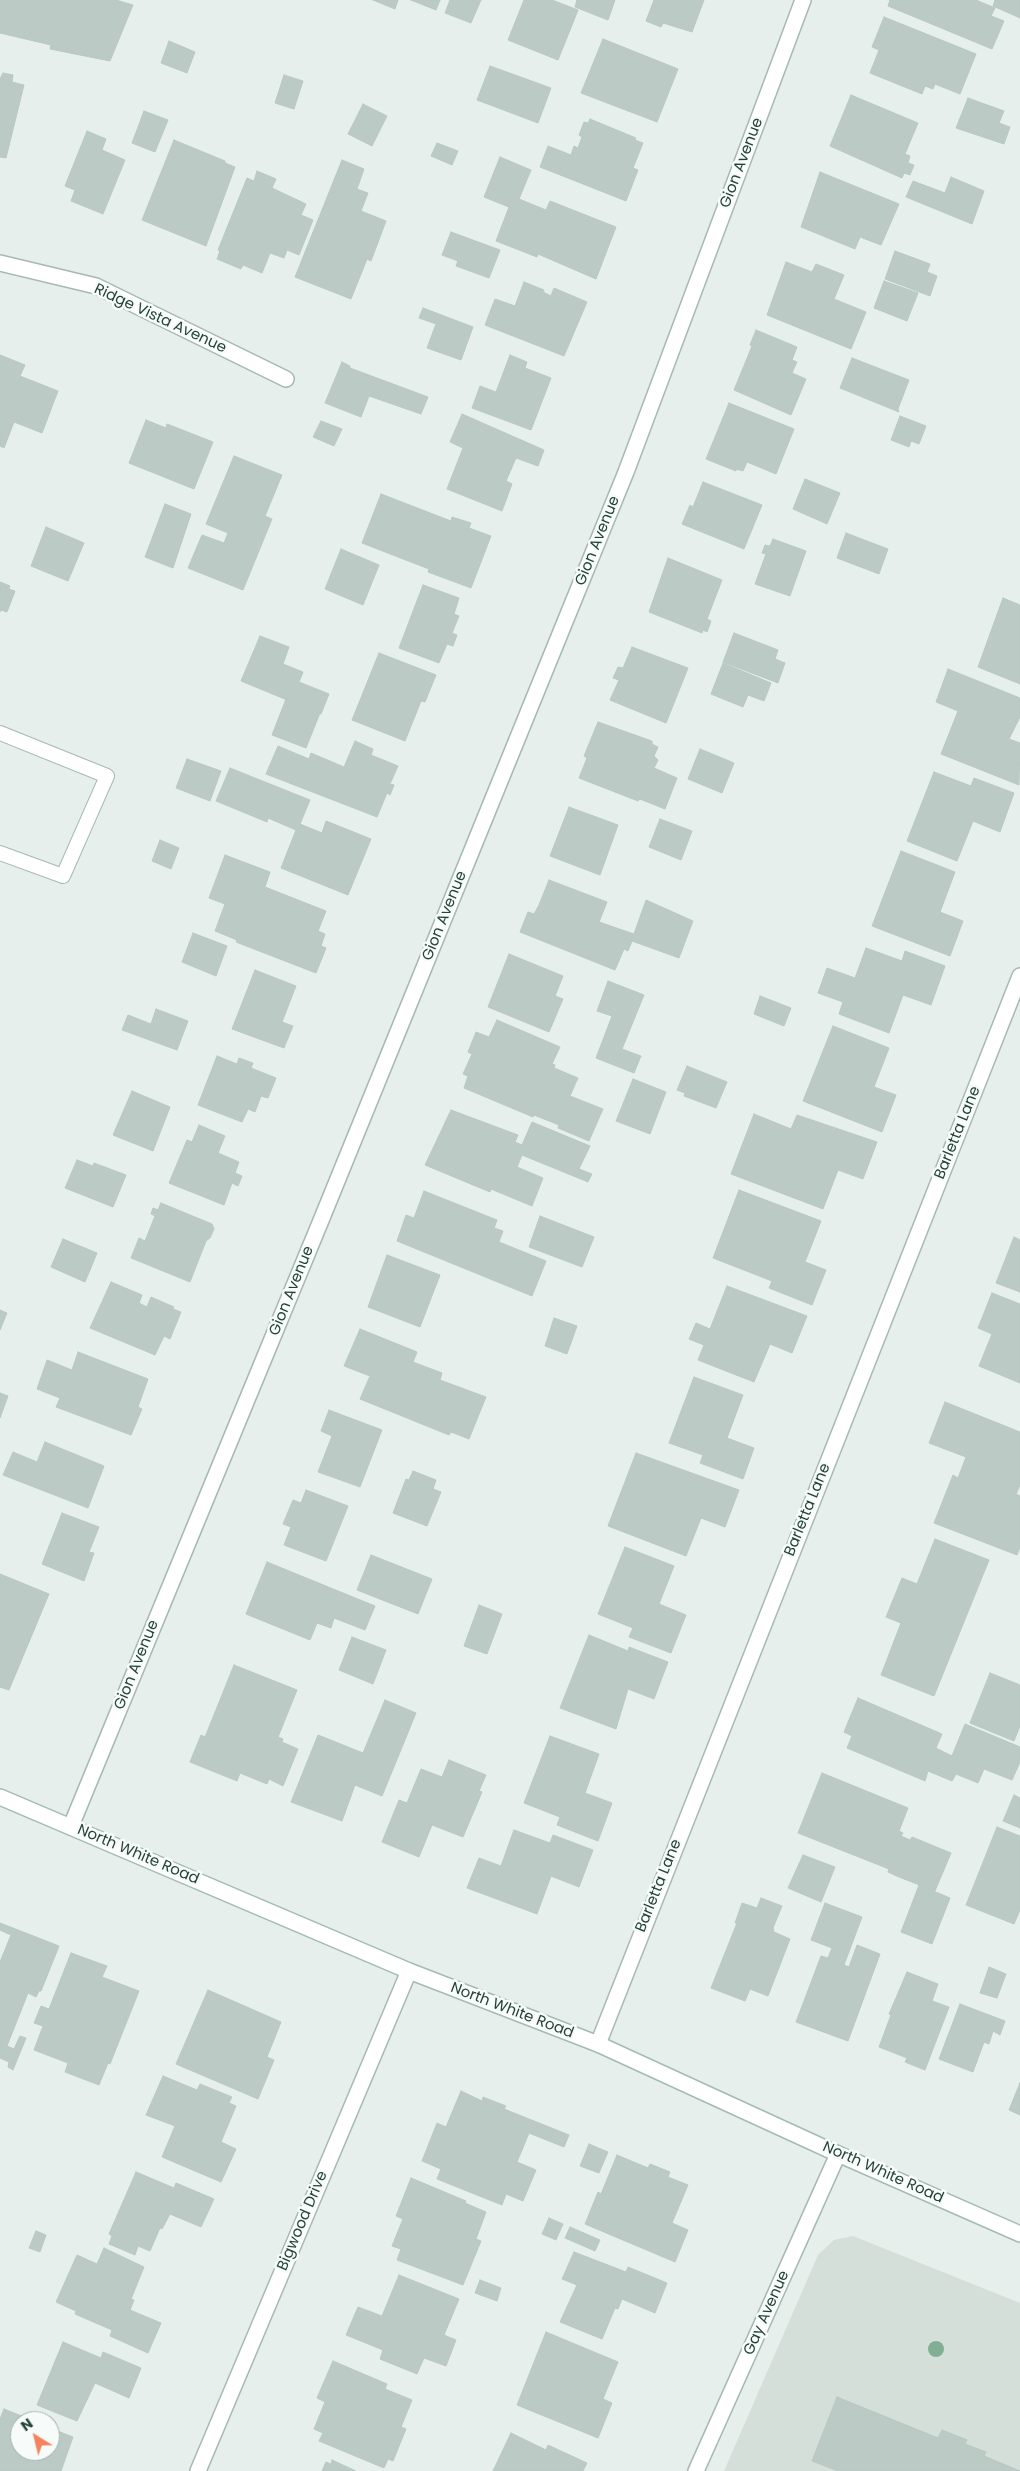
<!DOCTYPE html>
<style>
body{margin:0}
#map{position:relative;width:1020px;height:2471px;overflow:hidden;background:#e6efeb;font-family:Poppins,sans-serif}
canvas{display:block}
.north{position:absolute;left:10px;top:2411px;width:50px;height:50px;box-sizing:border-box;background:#f7fbf9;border:1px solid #a3b1ad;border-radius:50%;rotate:324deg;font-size:14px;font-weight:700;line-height:20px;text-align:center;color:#24423a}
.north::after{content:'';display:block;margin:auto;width:18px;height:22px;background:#f4845f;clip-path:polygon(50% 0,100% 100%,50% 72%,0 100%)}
</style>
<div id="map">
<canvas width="1020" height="2471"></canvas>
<div class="north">N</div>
</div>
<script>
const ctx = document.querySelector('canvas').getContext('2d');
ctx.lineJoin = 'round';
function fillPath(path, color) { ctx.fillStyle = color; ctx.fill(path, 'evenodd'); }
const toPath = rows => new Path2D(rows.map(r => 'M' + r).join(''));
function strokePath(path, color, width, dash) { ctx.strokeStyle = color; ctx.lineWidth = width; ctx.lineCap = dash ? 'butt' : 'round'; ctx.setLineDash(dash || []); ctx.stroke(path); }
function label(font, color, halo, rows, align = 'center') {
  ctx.font = font + ' Poppins,sans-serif'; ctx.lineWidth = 5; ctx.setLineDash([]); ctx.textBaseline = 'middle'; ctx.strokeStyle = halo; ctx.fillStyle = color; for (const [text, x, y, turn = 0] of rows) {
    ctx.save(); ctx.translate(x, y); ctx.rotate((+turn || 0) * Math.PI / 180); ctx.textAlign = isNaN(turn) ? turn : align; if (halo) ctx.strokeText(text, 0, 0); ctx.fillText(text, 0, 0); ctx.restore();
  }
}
fillPath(toPath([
 [853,2236,1020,2303,1020,2471,724,2471,818,2255,834,2240]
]), '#d4dfda');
const building = toPath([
 [0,0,116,0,133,5,110,61,50,49,51,45,0,33,0,0],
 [373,0,398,0,395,9,373,0],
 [411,0,440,0,436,10,411,0],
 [450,0,481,0,471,23,445,13,450,0],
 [524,0,552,0,578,10,558,60,508,40,524,0],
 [577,0,615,0,608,20,575,7,577,0],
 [654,0,704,0,692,32,663,23,661,27,646,21,654,0],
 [890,0,976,0,995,8,991,16,1004,21,992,49,888,6,890,0],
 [995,0,1020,0,1020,18,993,6,995,0],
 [884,17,976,54,960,94,935,84,933,89,925,86,922,94,870,73,879,50,872,47,884,17],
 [603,39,678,69,657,122,581,93,603,39],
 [169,41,195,52,187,73,161,63,169,41],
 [490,66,551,88,538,123,477,100,490,66],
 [3,73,13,75,12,82,24,85,6,158,0,157,0,79,3,73],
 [284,75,303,81,294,109,275,103,284,75],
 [851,95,918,123,905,154,910,156,908,163,914,165,910,175,904,173,902,178,830,146,851,95],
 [968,98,1004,111,999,123,1010,127,1004,144,956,128,968,98],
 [363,104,387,116,372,146,348,134,363,104],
 [144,111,168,120,155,152,132,143,144,111],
 [590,119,636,138,635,140,643,143,633,168,638,170,626,201,540,167,548,146,571,155,574,146,578,148,582,137,579,135,584,122,588,123,590,119],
 [87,131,106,139,102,150,125,160,103,214,71,201,75,190,65,186,87,131],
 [174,140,225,161,225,163,235,167,206,246,142,220,174,140],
 [437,143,458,151,452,165,431,156,437,143],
 [500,157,531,170,519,199,546,210,550,201,616,227,596,279,538,254,537,257,496,241,509,207,484,197,500,157],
 [342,160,364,169,357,189,368,193,361,211,386,221,371,261,367,259,351,299,295,277,342,160],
 [257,171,276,179,272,188,306,204,301,215,313,220,299,255,287,250,284,258,270,253,262,273,243,265,241,269,217,259,220,251,218,250,247,178,254,181,257,171],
 [820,172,899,204,881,245,860,237,855,249,801,227,820,172],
 [951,177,984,191,972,224,906,197,913,181,945,193,951,177],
 [451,232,500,250,489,278,456,266,458,261,442,255,451,232],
 [895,251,930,264,927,272,937,276,930,296,885,279,895,251],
 [786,262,812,272,816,264,844,275,834,299,866,312,851,349,767,315,786,262],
 [884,281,918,293,907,321,874,308,884,281],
 [524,282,544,290,543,292,551,296,554,288,587,302,564,356,485,325,495,299,515,306,524,282],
 [423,308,473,327,461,360,427,348,436,324,419,318,423,308],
 [756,330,797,347,792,360,797,362,792,373,806,379,791,415,734,390,752,346,750,345,756,330],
 [0,355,25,365,20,376,58,391,42,433,14,422,4,448,0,446,0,355],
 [510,355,527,362,525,368,551,378,531,430,472,408,480,386,496,392,510,355],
 [852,358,909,380,898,409,899,412,840,388,852,358],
 [342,362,350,366,350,368,428,397,421,414,369,396,361,417,325,403,342,362],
 [729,403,794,429,776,474,747,462,743,471,736,469,736,471,706,459,729,403],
 [462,414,544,450,538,466,516,458,506,481,512,484,502,511,447,489,463,448,450,442,462,414],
 [900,416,926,426,919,444,911,441,909,447,891,440,900,416],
 [146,420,166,428,167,424,213,442,194,489,129,463,146,420],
 [321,421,342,429,334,446,313,437,321,421],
 [234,456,282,475,265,516,272,519,243,590,188,568,202,535,224,543,228,533,206,524,234,456],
 [805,479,840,493,827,524,793,509,805,479],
 [703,482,762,505,744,549,682,524,690,505,693,507,703,482],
 [381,494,451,521,452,517,471,523,469,528,491,536,471,588,428,572,429,569,362,543,381,494],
 [165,504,191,514,173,568,145,557,165,504],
 [46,527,84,543,68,581,31,566,46,527],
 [846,533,888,549,879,574,837,558,846,533],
 [773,539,806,551,790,596,755,584,766,554,762,553,765,545,770,546,773,539],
 [341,549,379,565,363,605,325,589,341,549],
 [668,558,722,580,707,619,711,621,707,632,703,630,702,633,649,612,668,558],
 [0,582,10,586,9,589,15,591,7,612,1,610,0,612,0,582],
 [423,585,459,598,454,614,459,616,452,633,457,635,453,646,447,644,439,663,399,648,423,585],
 [1003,598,1020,605,1020,684,978,667,1003,598],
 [734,633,778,650,775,659,785,663,778,683,723,662,734,633],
 [260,636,289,647,283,664,303,672,299,682,329,694,321,714,241,681,260,636],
 [632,647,688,668,666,723,610,700,619,680,613,678,618,667,623,668,632,647],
 [379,653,436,675,425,702,421,701,405,741,352,720,379,653],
 [723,663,771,683,764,701,748,695,743,707,711,694,723,663],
 [948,669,1020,698,1020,717,1009,739,1020,743,1019,785,941,754,958,711,936,702,948,669],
 [286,699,320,713,306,748,272,735,286,699],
 [598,722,652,741,652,744,658,747,654,756,658,760,654,768,677,778,665,809,640,799,638,801,579,778,587,758,584,756,598,722],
 [355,741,373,749,371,755,398,766,390,784,394,785,390,795,387,793,377,817,266,774,278,746,309,759,311,753,344,767,355,741],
 [700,749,734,763,722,793,688,779,700,749],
 [187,759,221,771,210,801,176,788,187,759],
 [230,768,310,800,300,824,322,833,326,821,371,839,348,895,281,868,296,830,268,818,267,822,216,801,230,768],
 [934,772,971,786,974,778,1014,793,1000,832,973,821,957,861,907,841,934,772],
 [569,807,618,825,600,875,550,856,569,807],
 [660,819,692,831,681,860,649,847,660,819],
 [160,840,179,848,171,869,152,861,160,840],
 [901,851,955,872,940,912,963,921,950,956,872,926,901,851],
 [225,855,270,872,265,887,326,911,318,931,325,934,321,946,326,948,316,973,236,942,237,940,215,931,225,904,209,898,225,855],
 [549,880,607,902,599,922,634,934,646,900,693,921,679,958,632,941,628,951,624,949,615,970,520,932,528,912,534,914,539,905,549,880],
 [193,933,227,946,216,976,182,962,193,933],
 [866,948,902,961,905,951,945,966,931,1005,903,995,889,1033,839,1014,843,1002,818,993,827,968,855,978,866,948],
 [509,954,563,976,555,996,563,999,549,1032,488,1007,509,954],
 [255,970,296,986,282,1022,293,1026,284,1048,232,1029,255,970],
 [608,981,644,995,622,1049,641,1056,634,1073,596,1058,612,1016,597,1011,608,981],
 [760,996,791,1008,784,1026,754,1014,760,996],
 [156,1009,188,1021,177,1050,122,1030,128,1015,151,1024,156,1009],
 [497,1020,560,1047,552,1064,555,1065,554,1068,578,1078,570,1096,603,1109,589,1141,558,1128,559,1125,534,1115,533,1117,464,1088,468,1076,463,1074,472,1054,468,1052,476,1032,489,1037,497,1020],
 [833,1026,889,1048,874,1087,896,1095,882,1132,803,1101,833,1026],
 [217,1056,237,1064,239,1058,253,1063,251,1068,276,1078,268,1098,261,1096,255,1112,248,1109,242,1122,198,1105,217,1056],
 [687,1066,727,1082,716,1108,684,1096,685,1093,677,1090,687,1066],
 [633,1079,666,1092,650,1134,616,1121,633,1079],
 [132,1091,170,1107,153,1151,113,1135,132,1091],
 [451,1110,518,1135,515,1142,522,1145,532,1122,590,1146,579,1169,592,1174,588,1182,522,1155,517,1167,543,1178,532,1206,491,1189,490,1192,425,1165,451,1110],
 [754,1114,791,1129,797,1115,877,1142,863,1179,838,1170,823,1209,731,1174,754,1114],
 [199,1125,225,1136,218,1153,239,1162,235,1173,242,1176,238,1186,232,1183,224,1205,169,1183,187,1140,192,1142,199,1125],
 [77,1160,93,1166,94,1163,126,1175,113,1207,65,1188,77,1160],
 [739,1190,821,1221,805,1262,826,1270,812,1305,769,1288,772,1281,713,1258,739,1190],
 [424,1191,497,1220,494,1228,503,1231,499,1242,546,1261,532,1296,397,1241,406,1215,414,1218,424,1191],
 [161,1203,212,1224,214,1229,210,1238,206,1241,190,1282,131,1258,139,1238,145,1241,155,1216,151,1214,153,1208,158,1210,161,1203],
 [540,1216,594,1237,582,1267,529,1247,540,1216],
 [1014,1237,1020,1240,1020,1292,996,1283,1014,1237],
 [63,1239,97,1253,85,1282,51,1267,63,1239],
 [387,1255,440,1275,420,1327,368,1307,387,1255],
 [111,1282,142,1295,139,1303,147,1307,151,1297,174,1307,173,1309,181,1312,170,1339,164,1336,155,1355,90,1328,111,1282],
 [727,1286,807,1316,792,1353,770,1344,754,1382,698,1360,704,1345,689,1339,696,1323,710,1329,727,1286],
 [992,1293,1020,1304,1020,1383,979,1366,992,1334,978,1328,992,1293],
 [0,1310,7,1313,0,1330,0,1310],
 [554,1318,577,1326,567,1354,545,1346,554,1318],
 [360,1329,417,1352,413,1362,442,1373,440,1380,486,1397,469,1439,451,1432,449,1435,360,1399,370,1376,344,1366,360,1329],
 [78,1352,148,1379,138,1407,142,1409,131,1435,56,1407,60,1398,37,1389,47,1360,72,1370,78,1352],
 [694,1377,743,1395,727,1438,754,1448,743,1479,700,1463,703,1455,669,1443,694,1377],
 [0,1393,8,1396,0,1418,0,1393],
 [945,1402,1020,1432,1020,1485,1016,1494,1020,1496,1020,1547,1017,1555,934,1523,953,1475,958,1478,966,1457,929,1443,945,1402],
 [329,1410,382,1430,360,1487,318,1472,332,1436,321,1431,329,1410],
 [45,1442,104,1466,88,1508,3,1475,13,1452,37,1462,45,1442],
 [636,1453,739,1490,725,1527,701,1518,686,1556,608,1526,636,1453],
 [413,1471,436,1480,433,1489,441,1492,427,1526,393,1513,406,1479,409,1480,413,1471],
 [306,1490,348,1506,326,1561,284,1545,291,1527,283,1524,293,1500,301,1503,306,1490],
 [62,1513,99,1527,89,1552,94,1553,84,1581,42,1564,62,1513],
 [935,1539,989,1560,934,1696,881,1675,901,1623,886,1617,902,1578,917,1584,935,1539],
 [625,1547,674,1566,659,1604,686,1615,671,1653,629,1637,633,1628,598,1614,625,1547],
 [371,1555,432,1579,418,1614,357,1590,371,1555],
 [267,1562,375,1606,365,1630,334,1618,331,1628,317,1623,310,1640,246,1614,267,1562],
 [0,1574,49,1594,9,1690,0,1687,0,1574],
 [479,1605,502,1614,487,1654,464,1646,479,1605],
 [589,1635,628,1651,629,1647,668,1662,654,1699,628,1689,616,1729,560,1708,589,1635],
 [352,1637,386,1650,373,1684,339,1670,352,1637],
 [234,1665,297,1690,278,1737,283,1739,282,1742,298,1749,283,1786,269,1779,267,1784,240,1773,237,1781,190,1762,201,1735,205,1737,234,1665],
 [990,1673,1020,1685,1020,1726,1014,1741,970,1723,990,1673],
 [858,1698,942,1734,936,1748,952,1756,965,1724,1020,1747,1020,1762,1012,1780,984,1769,978,1783,956,1774,952,1781,928,1771,925,1781,847,1748,852,1736,844,1732,858,1698],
 [385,1700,416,1713,382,1796,355,1785,342,1821,291,1802,318,1735,363,1753,385,1700],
 [550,1736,599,1754,585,1793,612,1803,598,1841,557,1825,560,1817,524,1803,550,1736],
 [449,1760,486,1775,479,1791,482,1792,463,1837,432,1825,419,1857,382,1842,399,1800,407,1803,421,1769,442,1777,449,1760],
 [822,1773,908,1808,899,1831,903,1833,901,1836,910,1840,912,1837,951,1853,935,1891,899,1877,888,1872,889,1869,798,1833,822,1773],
 [1014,1795,1020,1798,1020,1828,1003,1821,1014,1795],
 [997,1827,1020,1836,1020,1910,1014,1924,966,1905,997,1827],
 [514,1830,550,1843,553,1835,593,1850,579,1887,551,1876,537,1914,467,1888,479,1858,501,1866,514,1830],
 [803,1855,835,1867,821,1902,788,1888,803,1855],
 [919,1885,950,1898,932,1944,901,1932,919,1885],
 [761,1898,782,1906,773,1928,774,1932,790,1939,768,1996,750,1989,745,2001,711,1988,737,1923,735,1923,742,1903,757,1908,761,1898],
 [825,1903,862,1917,844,1965,849,1967,857,1945,880,1954,848,2041,796,2022,821,1956,828,1958,832,1948,811,1940,825,1903],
 [0,1923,59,1946,41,1991,39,1991,36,1997,28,1993,7,2046,14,2049,20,2036,26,2038,13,2070,8,2067,9,2062,0,2058,0,1962,11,1935,0,1930,0,1923],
 [71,1953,107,1966,102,1977,139,1991,110,2064,108,2063,99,2085,65,2072,68,2063,34,2050,43,2026,34,2023,41,2006,49,2009,71,1953],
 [989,1967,1006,1974,997,1998,980,1993,989,1967],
 [907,1972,938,1984,932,2001,949,2007,925,2070,905,2062,907,2058,879,2047,891,2015,889,2014,907,1972],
 [208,1990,281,2022,267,2057,274,2060,258,2099,176,2064,208,1990],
 [960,2004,1005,2021,1000,2035,993,2031,989,2044,984,2042,973,2072,939,2059,960,2004],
 [163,2076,197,2090,200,2084,232,2097,229,2103,236,2106,221,2142,236,2149,221,2182,162,2157,175,2126,146,2115,163,2076],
 [1020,2083,1020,2115,1009,2110,1020,2083],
 [461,2091,482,2101,483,2097,506,2106,504,2109,569,2135,564,2147,529,2133,517,2162,536,2170,523,2201,506,2194,502,2205,437,2179,441,2169,422,2161,437,2123,446,2127,461,2091],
 [589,2144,608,2152,599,2173,580,2166,589,2144],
 [617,2155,648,2168,650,2164,670,2172,668,2177,688,2185,672,2223,688,2230,675,2262,585,2224,598,2192,601,2194,617,2155],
 [136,2172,174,2188,176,2183,214,2199,201,2227,170,2214,162,2229,160,2228,150,2251,138,2246,135,2255,109,2244,112,2236,109,2234,136,2172],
 [411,2178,466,2201,465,2203,486,2212,476,2239,481,2241,463,2285,397,2260,401,2249,392,2246,403,2219,396,2216,411,2178],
 [549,2218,563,2224,556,2240,542,2234,549,2218],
 [570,2227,600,2240,595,2251,565,2238,570,2227],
 [36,2231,46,2235,40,2252,29,2248,36,2231],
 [104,2248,144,2267,131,2299,134,2300,130,2310,161,2323,148,2353,110,2336,112,2330,75,2314,76,2311,56,2302,77,2255,97,2264,104,2248],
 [574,2252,626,2272,628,2267,667,2283,655,2313,622,2299,618,2309,615,2308,602,2339,560,2322,577,2285,562,2279,574,2252],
 [399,2275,459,2299,444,2335,456,2340,446,2366,424,2358,417,2374,380,2359,383,2350,346,2335,358,2307,382,2316,399,2275],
 [480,2280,501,2288,497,2301,475,2293,480,2280],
 [546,2332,618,2362,603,2399,612,2403,598,2438,517,2405,546,2332],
 [63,2342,101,2358,103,2352,141,2368,129,2398,95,2383,77,2421,37,2405,63,2342],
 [333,2361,387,2384,385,2389,412,2400,401,2427,406,2429,393,2461,388,2459,384,2468,319,2441,323,2433,314,2429,325,2402,317,2398,333,2361],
 [837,2397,938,2438,942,2430,967,2440,965,2444,986,2452,984,2456,1020,2471,838,2471,812,2461,837,2397],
 [4,2409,34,2421,20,2421,20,2451,50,2451,50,2428,73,2437,61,2471,0,2471,0,2419,4,2409],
 [511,2433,546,2450,548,2445,587,2463,583,2471,493,2471,511,2433],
 [332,2460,356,2471,322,2471,326,2462,331,2464,332,2460]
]);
fillPath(building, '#bbcac4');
strokePath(building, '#b8c9c2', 1);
const service = toPath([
 [0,733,107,776,63,876,0,853]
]);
const minor = toPath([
 [0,263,96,286,286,379],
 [71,1826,322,1218,626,472,803,0],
 [598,2044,1020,976],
 [198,2471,409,1971],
 [696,2471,838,2154]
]);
const secondary = toPath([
 [0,1797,409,1971,598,2044,838,2154,1020,2234]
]);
strokePath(service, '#a8b8b2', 16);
strokePath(minor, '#a8b8b2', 18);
strokePath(secondary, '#a4bbb3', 18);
strokePath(service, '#fff', 14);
strokePath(minor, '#fff', 15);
strokePath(secondary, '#fff', 15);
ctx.fillStyle = '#80af93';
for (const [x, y] of [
 [936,2349]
]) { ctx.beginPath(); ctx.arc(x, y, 8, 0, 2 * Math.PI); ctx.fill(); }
label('15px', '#24423a', '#f7fbf9', [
 ["Gion Avenue",742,163,-69],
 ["Ridge Vista Avenue",160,319,25],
 ["Gion Avenue",598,541,-68],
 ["Gion Avenue",445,916,-68],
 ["Barletta Lane",958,1133,-68],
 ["Gion Avenue",292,1291,-68],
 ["Barletta Lane",808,1510,-68],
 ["Gion Avenue",137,1665,-68],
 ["North White Road",138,1855,23],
 ["Barletta Lane",659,1886,-68],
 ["North White Road",512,2011,21],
 ["North White Road",883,2173,24],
 ["Bigwood Drive",303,2221,-67],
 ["Gay Avenue",767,2313,-66]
]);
</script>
